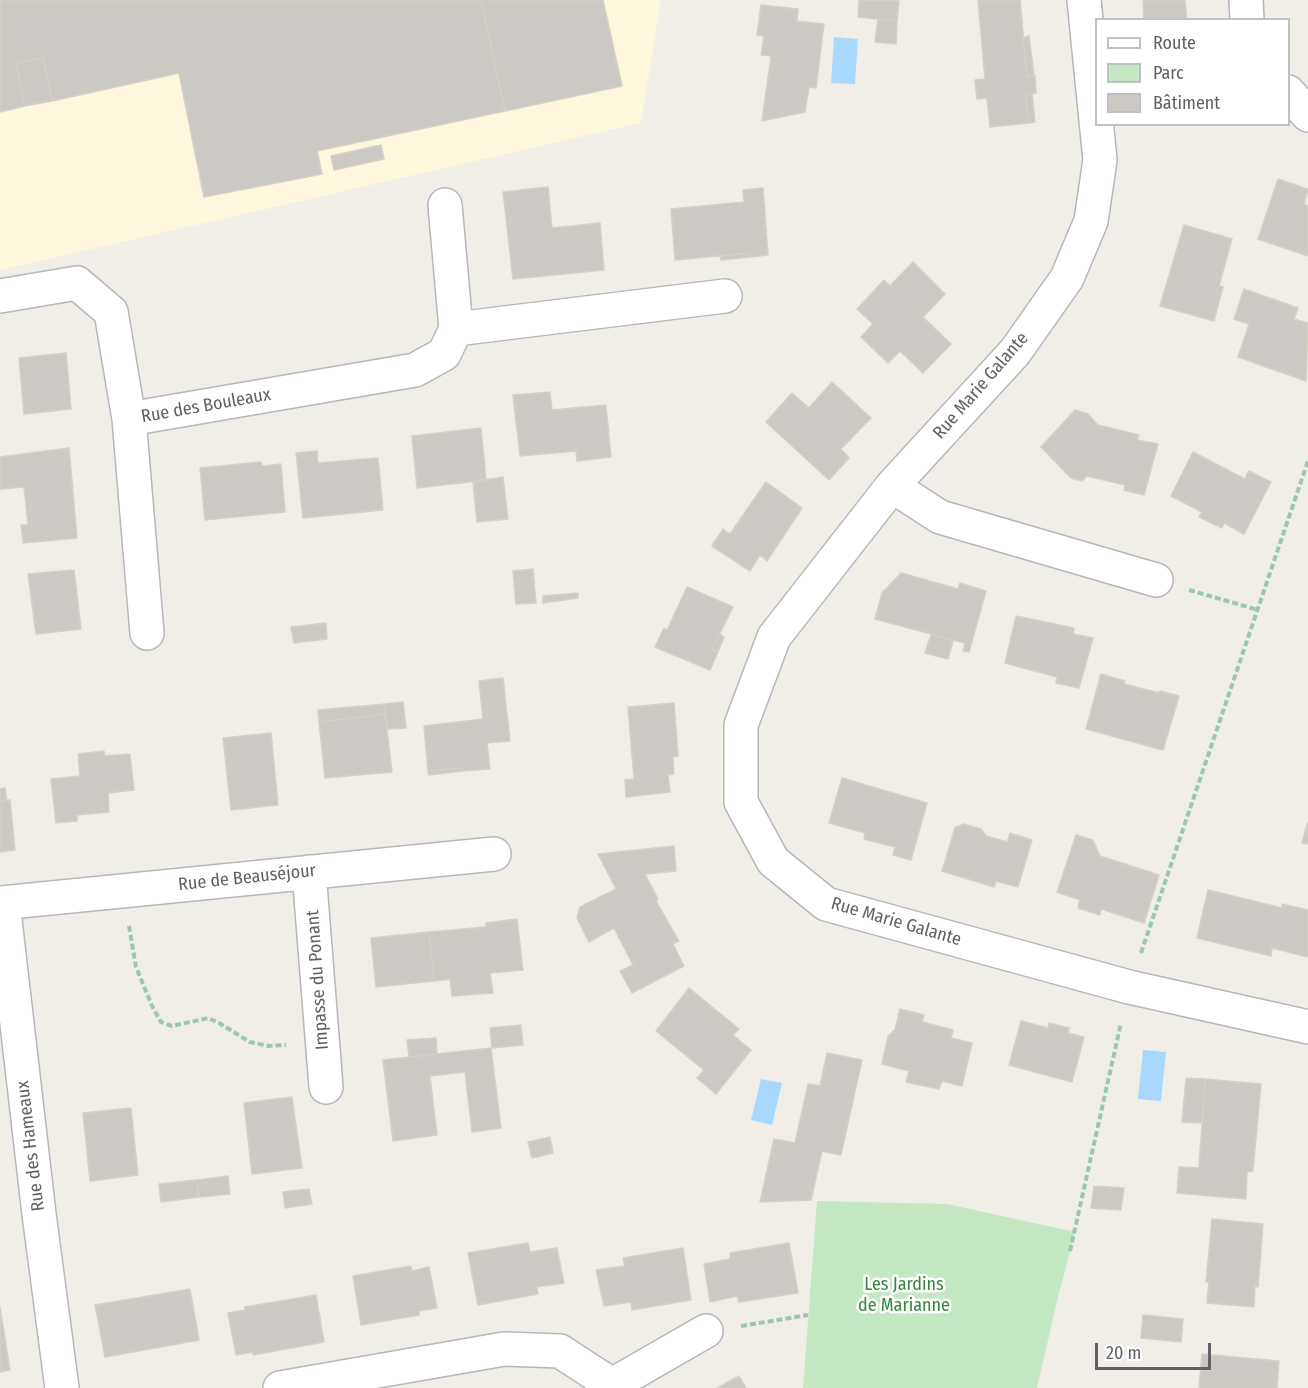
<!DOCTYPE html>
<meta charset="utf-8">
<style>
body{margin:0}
#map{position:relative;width:1308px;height:1388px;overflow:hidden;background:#f0eee7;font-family:"Fira Sans Condensed",sans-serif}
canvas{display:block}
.legend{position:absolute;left:1095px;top:18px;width:195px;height:108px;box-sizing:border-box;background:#fff;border:2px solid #bfc0c2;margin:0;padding:8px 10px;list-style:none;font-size:18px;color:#5e6267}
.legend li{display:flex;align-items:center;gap:12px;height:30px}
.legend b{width:30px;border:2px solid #bfc0c2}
.scale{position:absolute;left:1095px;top:1343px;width:116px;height:27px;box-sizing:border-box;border:3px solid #5e6267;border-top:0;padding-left:8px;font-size:18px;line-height:21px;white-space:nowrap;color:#5e6267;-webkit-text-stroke:4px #fff;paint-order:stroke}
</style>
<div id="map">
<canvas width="1308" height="1388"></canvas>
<ul class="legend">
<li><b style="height:8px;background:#fff"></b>Route</li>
<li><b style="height:16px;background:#c4e7c4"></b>Parc</li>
<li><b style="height:16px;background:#ccc9c4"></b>Bâtiment</li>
</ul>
<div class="scale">20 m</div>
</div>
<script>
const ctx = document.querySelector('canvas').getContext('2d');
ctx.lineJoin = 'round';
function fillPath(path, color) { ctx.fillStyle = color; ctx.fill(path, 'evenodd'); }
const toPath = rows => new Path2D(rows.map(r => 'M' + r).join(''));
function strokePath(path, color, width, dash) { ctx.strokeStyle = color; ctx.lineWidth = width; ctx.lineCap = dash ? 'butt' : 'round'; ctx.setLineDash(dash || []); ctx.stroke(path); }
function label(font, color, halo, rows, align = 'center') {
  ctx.font = font + ' "Fira Sans Condensed",sans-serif'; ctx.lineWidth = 5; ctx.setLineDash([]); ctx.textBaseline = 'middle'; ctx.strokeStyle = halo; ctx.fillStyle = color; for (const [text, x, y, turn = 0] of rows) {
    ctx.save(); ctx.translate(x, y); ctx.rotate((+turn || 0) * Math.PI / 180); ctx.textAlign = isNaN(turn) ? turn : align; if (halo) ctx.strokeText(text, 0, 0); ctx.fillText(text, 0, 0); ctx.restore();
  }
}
fillPath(toPath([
 [0,0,661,0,641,123,0,270]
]), '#fdf7de');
fillPath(toPath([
 [817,1201,947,1204,1075,1232,1057,1301,1037,1388,803,1388]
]), '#c4e7c4');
fillPath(toPath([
 [834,37,858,39,855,84,831,83],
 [1143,1050,1166,1052,1161,1101,1138,1099],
 [761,1079,782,1083,772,1125,751,1120]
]), '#a9d8fe');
const building = toPath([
 [0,0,481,0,505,111,317,151,322,174,204,197,179,73,52,101,43,58,16,63,25,106,0,112,0,0],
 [481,0,603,0,622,86,505,111,481,0],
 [859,0,899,1,897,21,858,17,859,0],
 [978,0,1020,0,1027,76,1035,75,1036,93,1026,95,1028,123,990,127,987,98,977,99,975,80,985,79,978,0],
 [1143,0,1185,0,1187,20,1144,20,1143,0],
 [761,5,798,9,797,21,824,24,816,88,809,87,805,112,762,121,771,56,761,55,764,36,757,35,761,5],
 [878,19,897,21,896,44,875,42,878,19],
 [1029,36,1034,75,1027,76,1023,38,1029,36],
 [43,58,52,101,25,106,16,63,43,58],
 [1032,94,1035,122,1028,123,1026,95,1032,94],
 [381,145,384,159,334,170,331,156,381,145],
 [1278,179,1308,189,1304,204,1308,206,1308,256,1258,239,1278,179],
 [548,187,552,228,600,223,604,270,513,279,503,192,548,187],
 [763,188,768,255,749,257,748,253,675,260,671,209,744,202,743,190,763,188],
 [1184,225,1232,239,1219,286,1223,287,1214,321,1160,306,1184,225],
 [748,253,749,257,721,260,720,256,748,253],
 [913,262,945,294,923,317,951,344,923,373,900,351,888,363,861,337,873,324,857,309,884,280,890,286,913,262],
 [1244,289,1298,308,1294,319,1308,323,1306,381,1238,357,1249,324,1234,319,1244,289],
 [66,353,71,409,24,414,19,358,66,353],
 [832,382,871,418,841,449,849,458,829,480,766,422,792,393,809,408,832,382],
 [550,392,552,410,606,405,611,457,577,461,576,451,520,456,513,395,550,392],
 [1075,410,1088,414,1098,425,1139,435,1137,440,1158,444,1144,495,1124,490,1125,485,1087,476,1082,481,1071,478,1041,447,1075,410],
 [481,428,486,480,417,488,412,436,481,428],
 [69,448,77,538,23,543,21,525,28,525,24,487,0,489,0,457,69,448],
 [317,451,318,463,378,458,383,510,303,518,296,453,317,451],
 [1193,452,1245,479,1249,471,1271,482,1244,534,1224,523,1222,528,1199,517,1202,512,1171,496,1193,452],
 [261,462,262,466,281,464,285,512,205,520,200,468,261,462],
 [503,477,508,519,477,522,473,482,503,477],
 [766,482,802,508,767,561,760,555,750,571,712,546,723,529,730,534,766,482],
 [533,569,536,603,516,604,513,571,533,569],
 [74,570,81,629,36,634,28,574,74,570],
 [901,573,958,589,960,583,986,591,969,652,963,651,965,643,875,619,882,593,901,573],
 [687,587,733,607,712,650,718,652,710,670,655,647,664,628,667,630,687,587],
 [578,593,578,598,543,603,543,596,578,593],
 [1016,616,1074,628,1073,634,1093,638,1079,688,1056,683,1057,677,1005,663,1016,616],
 [326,623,327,639,294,643,291,627,326,623],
 [720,634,724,637,718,652,712,650,720,634],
 [931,634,953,641,948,659,925,653,931,634],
 [1101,674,1125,681,1124,684,1159,693,1160,691,1179,696,1163,750,1086,729,1101,674],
 [503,678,510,741,487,743,490,769,463,771,462,768,428,771,424,726,483,719,479,681,503,678],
 [403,702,406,728,387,729,385,704,403,702],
 [674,703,678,756,673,757,674,774,668,775,670,792,626,797,625,780,634,779,628,707,674,703],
 [385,704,385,714,319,722,318,710,385,704],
 [385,714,392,772,325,778,319,722,385,714],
 [271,733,278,805,231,810,223,738,271,733],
 [104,751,104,756,130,754,134,790,108,793,109,812,77,815,77,821,56,823,51,779,80,776,78,754,104,751],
 [462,768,463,771,429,775,428,771,462,768],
 [842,778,927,803,911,860,893,855,895,847,864,839,865,833,829,823,842,778],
 [5,788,7,801,0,801,0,789,5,788],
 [10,800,15,850,0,852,0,801,10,800],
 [1308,822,1308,844,1302,843,1308,822],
 [964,824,981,829,986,836,1007,842,1010,833,1032,840,1018,887,996,881,994,887,942,871,955,828,964,824],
 [1076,835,1093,840,1100,856,1159,875,1144,923,1101,909,1100,915,1078,908,1080,900,1057,892,1076,835],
 [674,846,676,871,645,874,658,899,656,901,679,941,673,944,684,966,632,993,620,971,633,965,614,928,589,942,577,918,580,907,616,889,598,854,674,846],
 [1208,890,1282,908,1282,904,1308,910,1308,957,1272,948,1271,956,1197,938,1208,890],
 [517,919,523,970,490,973,493,993,452,996,450,979,434,981,429,932,486,927,486,923,517,919],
 [429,932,434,981,376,987,371,938,429,932],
 [689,988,739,1029,733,1035,751,1050,716,1094,697,1078,704,1070,656,1031,689,988],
 [900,1009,924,1015,922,1022,953,1030,951,1038,972,1043,962,1086,942,1081,939,1089,906,1082,909,1071,882,1064,888,1036,895,1030,900,1009],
 [1021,1021,1048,1028,1049,1023,1069,1028,1068,1033,1084,1037,1072,1082,1009,1065,1021,1021],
 [521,1025,523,1045,492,1048,490,1028,521,1025],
 [436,1038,437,1054,409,1057,407,1040,436,1038],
 [491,1048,501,1128,472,1132,465,1072,430,1076,437,1135,393,1141,383,1060,491,1048],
 [827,1053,862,1060,841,1155,822,1151,811,1200,760,1202,774,1139,795,1143,808,1084,820,1086,827,1053],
 [1186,1078,1205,1079,1202,1123,1182,1122,1186,1078],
 [1205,1079,1261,1084,1253,1171,1247,1172,1246,1199,1177,1193,1179,1167,1199,1168,1205,1079],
 [292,1097,302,1168,252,1174,244,1103,292,1097],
 [131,1108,138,1175,90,1181,83,1113,131,1108],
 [550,1137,553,1153,532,1158,528,1142,550,1137],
 [228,1176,230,1194,199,1197,197,1180,228,1176],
 [197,1180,199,1197,161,1202,159,1184,197,1180],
 [1094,1186,1124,1188,1121,1210,1091,1208,1094,1186],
 [309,1189,312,1204,285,1208,283,1192,309,1189],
 [1212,1219,1263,1224,1258,1287,1255,1286,1254,1307,1207,1303,1209,1282,1206,1282,1212,1219],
 [528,1243,530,1252,557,1248,564,1283,537,1287,538,1294,478,1305,468,1253,528,1243],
 [789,1243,798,1293,739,1302,737,1296,710,1302,704,1264,730,1259,730,1253,789,1243],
 [683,1248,691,1300,632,1310,631,1302,604,1306,596,1270,625,1266,623,1258,683,1248],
 [411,1266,412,1271,429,1267,437,1308,419,1311,419,1315,361,1325,353,1276,411,1266],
 [190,1289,199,1340,105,1357,95,1305,190,1289],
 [316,1295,324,1342,253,1355,253,1352,236,1355,228,1313,245,1310,245,1307,316,1295],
 [0,1307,10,1370,0,1372,0,1307],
 [1143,1315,1183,1319,1181,1342,1141,1338,1143,1315],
 [1202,1354,1279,1361,1277,1388,1199,1388,1202,1354],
 [739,1376,746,1388,717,1388,739,1376]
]);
fillPath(building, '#ccc9c4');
strokePath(building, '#d5d0c5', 1.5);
const minor = toPath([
 [1084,0,1100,160,1091,221,1067,278,1015,352,892,486,774,637,741,725,741,802,773,861,826,904,1129,987,1308,1027],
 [1246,0,1247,20],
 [1288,92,1308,115],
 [0,296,77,283,111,312,129,419,415,370,444,354,456,329,445,205],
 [456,329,725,296],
 [129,419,147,633],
 [892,486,940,517,1156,580],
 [309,872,326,1087],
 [0,903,494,854],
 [3,903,39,1214,62,1388],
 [612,1385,706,1331],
 [280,1388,504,1349,560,1351,612,1385,614,1388]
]);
strokePath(minor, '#b4b7bb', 36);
strokePath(toPath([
 [1189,590,1258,610],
 [129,926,136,967,152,1006,161,1022,172,1026,208,1018,219,1023,250,1042,269,1046,286,1045],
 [1141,953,1308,461],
 [1070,1251,1121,1023],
 [741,1326,808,1315]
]), '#9dc8aa', 4, [6, 3]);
strokePath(minor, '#fff', 33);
label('18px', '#5e6267', '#fff', [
 ["Rue Marie Galante",981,386,-49],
 ["Rue des Bouleaux",206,406,-10],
 ["Rue de Beauséjour",247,878,-6],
 ["Rue Marie Galante",896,922,16],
 ["Impasse du Ponant",318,980,-94],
 ["Rue des Hameaux",31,1146,-97]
]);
label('18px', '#37853b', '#fff', [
 ["Les Jardins",904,1285],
 ["de Marianne",904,1306]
]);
</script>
